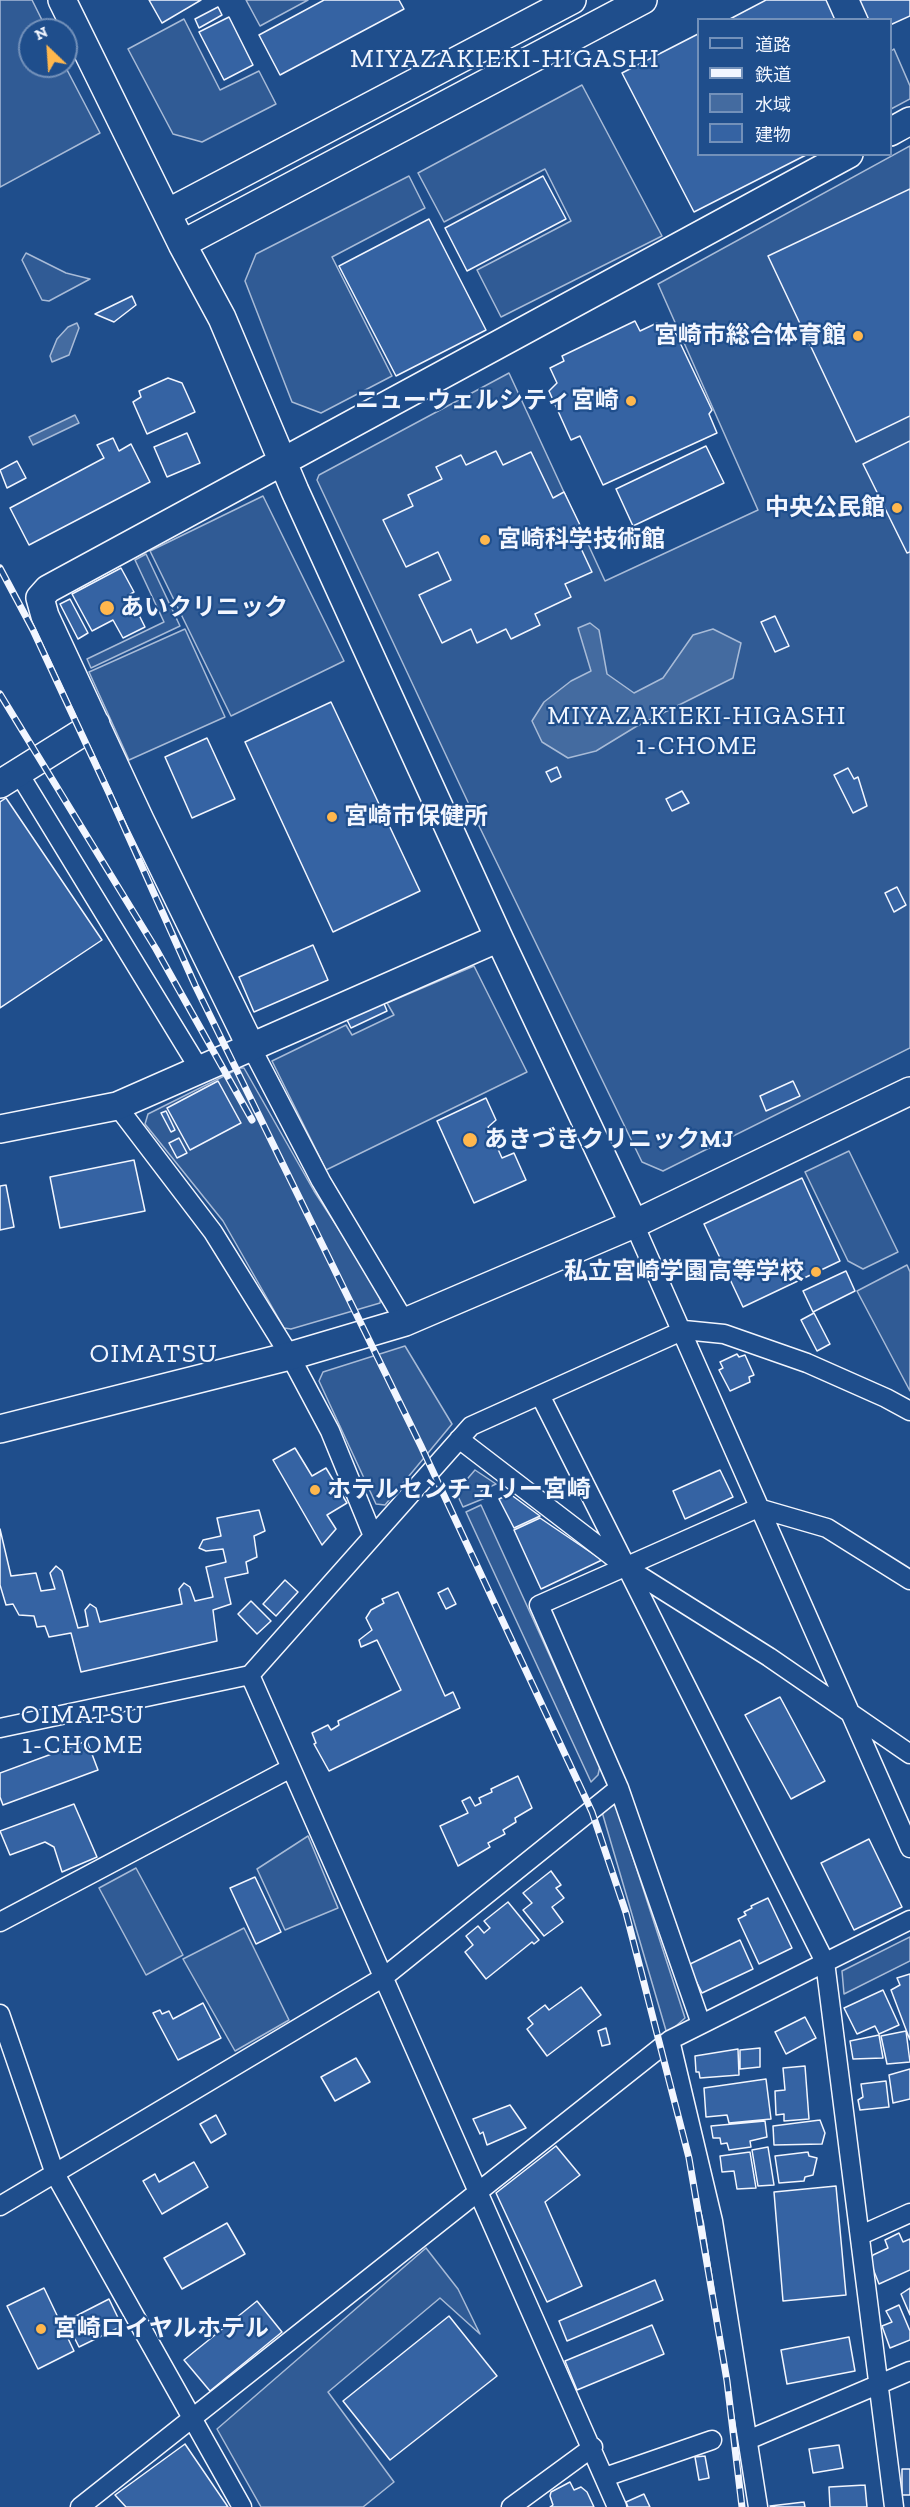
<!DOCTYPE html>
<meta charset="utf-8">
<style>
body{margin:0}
#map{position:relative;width:910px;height:2507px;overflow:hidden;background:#1f4e8c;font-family:"Zilla Slab","Noto Sans JP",serif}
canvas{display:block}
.legend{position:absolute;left:697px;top:18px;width:195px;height:138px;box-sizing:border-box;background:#1f4e8c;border:2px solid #7391ba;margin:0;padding:8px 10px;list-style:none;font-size:18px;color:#f2f6ff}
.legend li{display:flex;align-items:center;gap:12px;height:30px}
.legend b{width:30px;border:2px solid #7391ba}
.north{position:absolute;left:18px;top:18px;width:60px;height:60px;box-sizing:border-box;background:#1f4e8c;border:2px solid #7391ba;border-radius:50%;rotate:335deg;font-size:16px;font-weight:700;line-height:24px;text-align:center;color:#f2f6ff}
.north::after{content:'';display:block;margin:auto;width:21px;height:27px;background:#ffb74d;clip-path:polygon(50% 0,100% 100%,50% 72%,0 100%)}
</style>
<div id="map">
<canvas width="910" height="2507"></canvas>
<ul class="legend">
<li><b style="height:8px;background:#1f4e8c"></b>道路</li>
<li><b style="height:8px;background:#f2f6ff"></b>鉄道</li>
<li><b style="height:16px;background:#446ba0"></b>水域</li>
<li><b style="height:16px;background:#3563a3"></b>建物</li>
</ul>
<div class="north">N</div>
</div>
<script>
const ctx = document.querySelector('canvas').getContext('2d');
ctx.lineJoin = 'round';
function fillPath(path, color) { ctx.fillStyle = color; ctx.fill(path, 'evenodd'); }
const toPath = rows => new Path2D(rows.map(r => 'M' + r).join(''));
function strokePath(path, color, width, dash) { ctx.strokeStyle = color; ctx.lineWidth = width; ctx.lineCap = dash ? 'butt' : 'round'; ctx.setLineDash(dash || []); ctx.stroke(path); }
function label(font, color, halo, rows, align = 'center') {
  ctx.font = font + ' "Zilla Slab","Noto Sans JP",serif'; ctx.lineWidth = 4.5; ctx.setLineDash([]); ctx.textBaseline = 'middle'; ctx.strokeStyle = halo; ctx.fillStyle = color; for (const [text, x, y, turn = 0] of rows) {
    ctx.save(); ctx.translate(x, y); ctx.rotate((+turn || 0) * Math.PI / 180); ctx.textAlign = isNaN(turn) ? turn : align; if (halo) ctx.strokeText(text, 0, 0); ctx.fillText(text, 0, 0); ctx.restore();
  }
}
const built = toPath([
 [0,0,32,0,47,30,30,30,30,66,65,66,100,133,0,187,0,0],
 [246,0,308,0,260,26,246,0],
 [184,19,220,90,259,71,276,104,202,142,173,134,128,49,184,19],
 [894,49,910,86,910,99,891,109,891,51,894,49],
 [582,85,662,236,501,317,477,270,571,221,545,169,444,222,418,173,582,85],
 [910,146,910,1048,663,1171,642,1162,481,830,317,480,319,475,509,373,605,581,758,510,658,284,910,146],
 [409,176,425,208,332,257,392,376,321,413,292,402,245,281,256,254,409,176],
 [26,253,66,273,90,279,49,301,42,300,22,260,26,253],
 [263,496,344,661,231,716,150,551,263,496],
 [146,554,180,626,91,668,87,659,164,622,135,560,146,554],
 [185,629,225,717,129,760,89,672,185,629],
 [474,966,527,1072,326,1170,272,1061,346,1025,352,1035,394,1015,387,1003,474,966],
 [240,1068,244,1068,314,1191,381,1294,380,1303,291,1329,284,1328,223,1221,145,1124,148,1114,240,1068],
 [849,1151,898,1252,863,1269,848,1261,805,1172,849,1151],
 [907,1265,910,1272,910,1391,857,1291,907,1265],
 [405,1346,452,1424,385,1505,376,1504,319,1381,323,1372,405,1346],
 [475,1470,496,1484,481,1491,485,1498,463,1507,456,1492,475,1470],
 [481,1505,600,1766,598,1775,591,1782,466,1512,481,1505],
 [615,1802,685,2018,667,2034,602,1812,615,1802],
 [308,1836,338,1908,285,1930,257,1869,308,1836],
 [136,1868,183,1955,146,1975,99,1888,136,1868],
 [244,1928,289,2020,235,2051,183,1959,244,1928],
 [910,1937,910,1961,844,1994,842,1971,910,1937],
 [426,2248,458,2289,480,2334,440,2298,328,2392,394,2482,363,2507,261,2507,217,2429,426,2248]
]);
fillPath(built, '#305b95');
strokePath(built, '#a8bbd7', 1.5);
const water = toPath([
 [77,323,79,328,69,355,52,362,50,356,57,339,68,327,77,323],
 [75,415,79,423,33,445,29,437,75,415],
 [590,623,599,630,607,674,634,693,663,678,693,635,713,629,741,643,733,678,637,726,596,751,568,758,542,742,532,721,544,702,571,681,591,671,578,628,590,623]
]);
fillPath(water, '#446ba0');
strokePath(water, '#a8bbd7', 1.5);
const building = toPath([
 [149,0,201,0,162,23,149,0],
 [324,0,399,0,404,9,280,75,259,35,324,0],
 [766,0,826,0,835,20,728,20,766,0],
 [860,0,910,0,910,16,890,25,890,20,869,20,860,0],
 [218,7,222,15,199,28,195,19,218,7],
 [229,17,253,65,224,80,199,32,229,17],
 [698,34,698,154,808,154,694,212,622,73,698,34],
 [543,176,566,219,467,271,445,228,543,176],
 [910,189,910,416,856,442,768,256,910,189],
 [429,219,486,330,396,376,339,266,429,219],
 [132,296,136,305,114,322,95,314,132,296],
 [635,321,640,331,657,323,663,336,674,330,712,410,709,414,717,433,603,485,580,436,571,440,549,391,557,383,550,368,564,361,562,356,635,321],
 [168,378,182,383,195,412,147,434,133,402,141,397,139,391,168,378],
 [187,433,200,463,167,477,154,447,187,433],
 [113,438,119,451,131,444,150,482,29,545,10,508,104,458,97,445,113,438],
 [910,441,910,552,907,553,863,464,910,441],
 [706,446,724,483,633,526,616,489,706,446],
 [496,451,503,465,531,452,553,498,564,492,580,525,572,529,592,572,565,584,571,597,535,614,540,625,511,639,506,629,477,643,471,629,442,643,419,595,451,580,438,552,406,567,383,520,413,506,408,495,442,479,436,467,461,455,466,465,496,451],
 [17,461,26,478,7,488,0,470,17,461],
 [121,568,134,592,129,595,145,627,123,638,113,620,92,631,72,594,121,568],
 [70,599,88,633,78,639,60,604,70,599],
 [775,616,789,646,775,652,761,622,775,616],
 [331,702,420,891,333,932,245,742,331,702],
 [207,738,235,799,192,818,165,757,207,738],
 [557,767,561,777,551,782,546,772,557,767],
 [848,768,854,779,858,777,867,806,853,813,834,775,848,768],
 [682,791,689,803,672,811,666,799,682,791],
 [6,798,102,940,0,1008,0,802,6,798],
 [897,887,906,905,894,912,885,893,897,887],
 [313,945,328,980,254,1012,239,977,313,945],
 [383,1001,387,1011,351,1028,346,1018,383,1001],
 [218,1081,241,1123,190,1150,167,1108,218,1081],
 [793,1081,800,1096,766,1111,760,1096,793,1081],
 [486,1098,496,1120,488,1127,502,1158,514,1153,526,1180,474,1203,437,1121,486,1098],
 [166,1111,175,1130,171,1132,161,1113,166,1111],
 [179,1138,187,1153,177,1158,169,1143,179,1138],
 [134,1160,145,1211,60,1228,50,1177,134,1160],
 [802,1178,840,1261,743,1307,704,1224,802,1178],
 [6,1185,14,1227,0,1230,0,1186,6,1185],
 [846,1271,855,1291,813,1312,803,1291,846,1271],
 [814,1313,830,1344,817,1351,801,1320,814,1313],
 [737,1354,739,1357,745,1355,754,1375,749,1377,750,1382,730,1391,719,1370,723,1368,720,1362,737,1354],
 [295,1448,312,1476,326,1468,347,1503,327,1515,336,1529,322,1545,273,1460,295,1448],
 [720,1470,733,1497,685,1519,673,1491,720,1470],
 [510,1494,540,1516,514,1528,499,1499,510,1494],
 [259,1510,265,1531,254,1536,257,1557,246,1562,248,1573,225,1578,231,1604,213,1610,217,1641,81,1672,71,1633,49,1637,45,1626,37,1627,34,1616,19,1615,13,1604,6,1605,0,1585,0,1529,11,1576,36,1573,41,1591,55,1589,50,1573,56,1566,62,1571,78,1628,88,1626,85,1610,90,1604,96,1608,100,1622,182,1604,179,1589,184,1583,190,1587,195,1601,213,1597,206,1567,226,1562,223,1549,206,1551,199,1548,203,1540,221,1536,217,1518,259,1510],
 [540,1518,602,1560,541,1589,514,1530,540,1518],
 [285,1580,298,1592,276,1616,263,1604,285,1580],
 [448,1588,456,1604,446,1609,438,1593,448,1588],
 [398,1592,445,1696,453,1692,460,1708,329,1771,314,1744,316,1743,312,1733,328,1725,331,1730,339,1725,338,1721,401,1690,377,1640,361,1647,359,1640,372,1630,366,1618,371,1610,384,1603,382,1599,398,1592],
 [251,1601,271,1621,257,1634,238,1614,251,1601],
 [780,1697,825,1781,791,1799,745,1715,780,1697],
 [87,1741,98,1770,3,1805,0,1797,0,1773,87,1741],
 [518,1776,532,1808,515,1818,516,1822,503,1830,505,1834,488,1843,490,1847,458,1866,440,1826,468,1813,462,1801,470,1797,475,1806,481,1803,479,1798,492,1792,491,1789,518,1776],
 [74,1804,97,1857,62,1872,54,1847,45,1842,10,1855,0,1831,74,1804],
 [869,1839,902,1907,854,1930,821,1863,869,1839],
 [551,1871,561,1885,556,1888,564,1898,552,1907,563,1922,544,1936,523,1910,532,1903,523,1893,551,1871],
 [255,1877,281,1932,256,1944,230,1888,255,1877],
 [768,1898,792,1948,759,1964,738,1919,746,1915,744,1912,752,1908,751,1906,768,1898],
 [508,1902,539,1940,534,1944,532,1942,486,1979,465,1952,473,1945,466,1936,478,1926,484,1933,490,1928,484,1921,508,1902],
 [740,1940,753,1969,702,1993,688,1965,740,1940],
 [910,1974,910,2040,891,1990,900,1985,897,1978,910,1974],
 [581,1987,601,2015,547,2056,527,2029,533,2024,528,2018,545,2005,549,2010,581,1987],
 [883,1990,899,2025,879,2034,875,2026,857,2034,844,2008,883,1990],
 [203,2003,221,2038,178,2060,153,2013,160,2010,162,2014,169,2011,173,2019,203,2003],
 [805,2017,816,2038,786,2054,775,2032,805,2017],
 [606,2028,610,2044,602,2046,598,2031,606,2028],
 [906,2031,910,2062,887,2064,881,2036,906,2031],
 [879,2035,883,2058,853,2059,850,2041,879,2035],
 [760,2048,760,2067,740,2069,740,2050,760,2048],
 [738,2049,739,2075,700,2078,699,2072,696,2072,695,2056,738,2049],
 [356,2058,370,2082,335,2101,321,2077,356,2058],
 [805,2066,809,2119,784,2121,784,2114,776,2115,775,2091,785,2090,783,2068,805,2066],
 [910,2069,910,2099,893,2103,889,2075,910,2069],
 [766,2079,771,2119,729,2123,727,2115,706,2117,704,2088,766,2079],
 [886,2081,889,2107,860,2110,858,2100,863,2097,861,2084,886,2081],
 [510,2105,526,2128,487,2145,483,2132,480,2134,473,2119,510,2105],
 [216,2115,226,2134,211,2143,200,2124,216,2115],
 [820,2120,825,2133,822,2144,774,2145,773,2126,820,2120],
 [765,2121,767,2137,750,2141,751,2147,729,2150,727,2143,721,2144,720,2138,713,2138,711,2126,765,2121],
 [556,2146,580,2175,545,2202,582,2286,547,2302,496,2193,556,2146],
 [768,2147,774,2185,758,2186,752,2150,768,2147],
 [750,2152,756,2188,737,2189,734,2171,722,2172,720,2156,750,2152],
 [808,2152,809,2156,817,2158,813,2175,805,2177,804,2181,779,2183,775,2156,808,2152],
 [194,2162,208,2187,162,2214,143,2181,155,2174,159,2182,194,2162],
 [836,2186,846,2295,783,2301,774,2192,836,2186],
 [227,2223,245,2254,182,2289,164,2258,227,2223],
 [899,2233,903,2242,910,2239,910,2270,879,2284,870,2261,873,2255,888,2248,885,2240,899,2233],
 [655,2280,663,2300,567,2341,559,2321,655,2280],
 [44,2288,74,2351,38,2369,7,2306,44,2288],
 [910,2288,910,2315,901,2294,910,2288],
 [109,2299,122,2326,79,2347,66,2321,109,2299],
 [257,2301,282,2332,210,2391,184,2360,257,2301],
 [899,2305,910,2331,910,2340,890,2348,882,2326,892,2322,886,2311,899,2305],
 [449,2316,497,2376,390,2460,343,2401,449,2316],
 [652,2325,664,2354,577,2390,565,2361,652,2325],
 [849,2337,855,2371,787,2384,781,2350,849,2337],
 [185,2444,228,2507,126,2507,115,2495,185,2444],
 [839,2445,843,2468,813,2473,809,2449,839,2445],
 [705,2456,709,2478,699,2480,695,2457,705,2456],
 [902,2469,910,2469,910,2495,902,2495,902,2469],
 [570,2482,574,2490,581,2487,587,2492,594,2507,550,2507,553,2505,550,2496,551,2492,570,2482],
 [865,2485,867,2507,830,2507,829,2487,865,2485],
 [644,2494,650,2507,628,2507,626,2502,644,2494],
 [804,2502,805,2507,771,2507,770,2506,804,2502]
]);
fillPath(building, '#3563a3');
strokePath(building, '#f2f6ff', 1.5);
const street = toPath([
 [18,772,200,1070],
 [251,1047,321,1181,405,1322],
 [117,1106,213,1232,290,1356,330,1431,373,1536],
 [634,1224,910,1848],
 [540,1395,825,1962,894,2507],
 [459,1439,626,1567,769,1657,910,1754],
 [250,1675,617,2507],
 [0,1728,250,1675,471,1426,684,1330,724,1334,807,1363,886,1398,910,1411],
 [0,1922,291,1768],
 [0,2014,55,2174,242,2507],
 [701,2024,619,1788,539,1605,758,1508,827,1528,910,1580],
 [670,2040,713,2221,758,2507],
 [0,2206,384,1977,619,1788],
 [861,2235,910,2213],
 [748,2440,910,2371],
 [605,2477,712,2440],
 [80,2507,670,2040,910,1920],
 [511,2507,593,2447]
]);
const secondary = toPath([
 [62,0,182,244,222,318,295,491,499,938,634,1224],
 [890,132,910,121],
 [167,213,572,0],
 [182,244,643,0],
 [0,784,96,724],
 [251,1047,140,820,45,616,40,598,48,589,849,154],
 [0,1129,117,1106,499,938],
 [0,1429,290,1356,405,1322,634,1224,910,1091]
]);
strokePath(street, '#f2f6ff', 21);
strokePath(secondary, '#f2f6ff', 30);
strokePath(street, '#1f4e8c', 18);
strokePath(secondary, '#1f4e8c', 27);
const rail = toPath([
 [0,568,33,630,109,793,195,985,421,1446,592,1812,626,1913,689,2158,727,2381,742,2507],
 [0,694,156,949,252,1120]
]);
strokePath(rail, '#f2f6ff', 7);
strokePath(rail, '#1f4e8c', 4.5, [14]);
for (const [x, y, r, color] of [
 [858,336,6,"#ffb74d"],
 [631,401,6,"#ffb74d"],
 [897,508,6,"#ffb74d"],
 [485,540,6,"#ffb74d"],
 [107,608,8,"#ffb74d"],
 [332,817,6,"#ffb74d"],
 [470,1140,8,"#ffb74d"],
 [816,1272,6,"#ffb74d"],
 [315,1490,6,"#ffb74d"],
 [41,2329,6,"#ffb74d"]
]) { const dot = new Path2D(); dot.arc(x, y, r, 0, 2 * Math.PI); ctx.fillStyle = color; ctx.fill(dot); strokePath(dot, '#1f4e8c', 2); }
label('bold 24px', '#f2f6ff', '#1f4e8c', [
 ["宮崎市総合体育館",846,336,"right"],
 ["ニューウェルシティ宮崎",619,401,"right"],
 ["中央公民館",885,508,"right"],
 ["宮崎科学技術館",497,540],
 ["あいクリニック",120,608],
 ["宮崎市保健所",344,817],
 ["あきづきクリニックMJ",484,1140],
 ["私立宮崎学園高等学校",804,1272,"right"],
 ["ホテルセンチュリー宮崎",327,1490],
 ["宮崎ロイヤルホテル",53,2329]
], 'left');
ctx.letterSpacing = '1.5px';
label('26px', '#f2f6ff', '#1f4e8c', [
 ["MIYAZAKIEKI-HIGASHI",697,717],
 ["1-CHOME",697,747],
 ["OIMATSU",83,1716],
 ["1-CHOME",83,1746]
]);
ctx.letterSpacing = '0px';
ctx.letterSpacing = '1.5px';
label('27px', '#f2f6ff', '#1f4e8c', [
 ["MIYAZAKIEKI-HIGASHI",505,59],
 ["OIMATSU",154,1354]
]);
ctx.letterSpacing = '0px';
</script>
